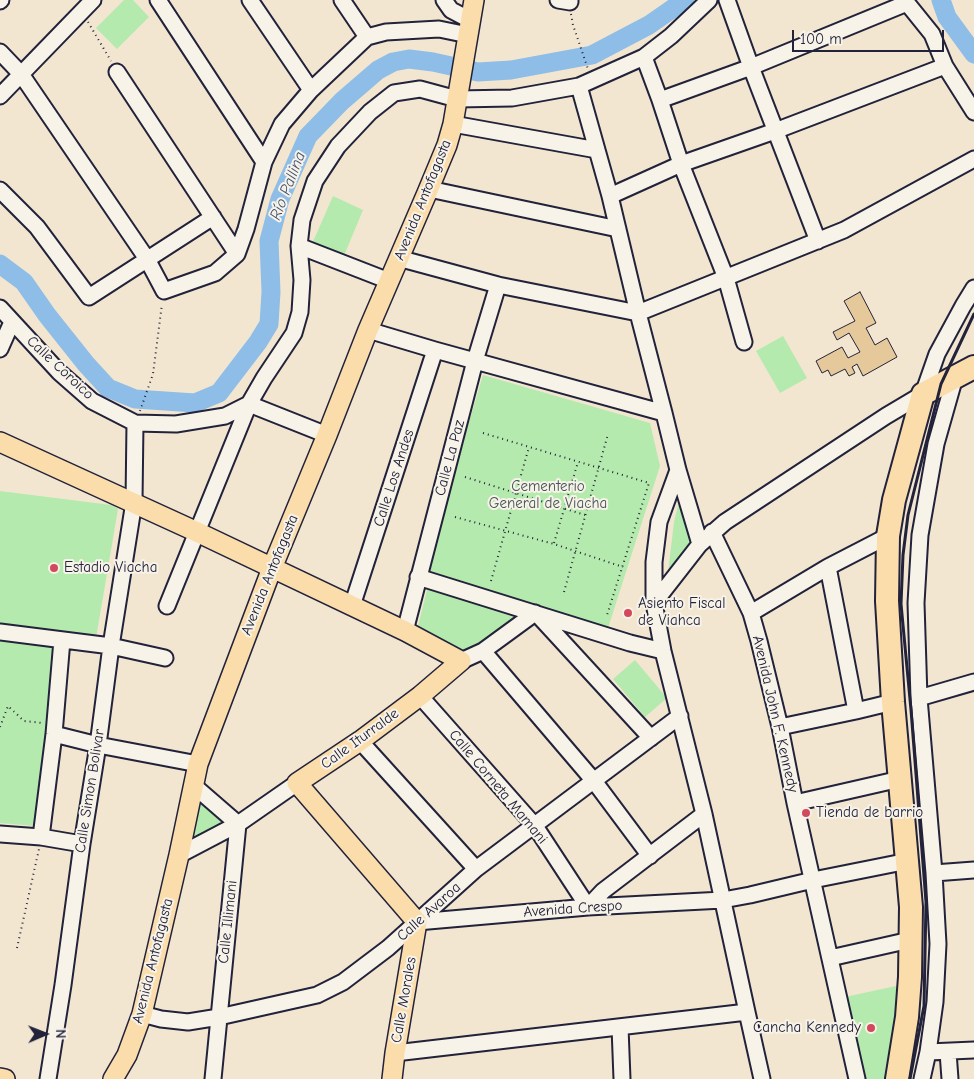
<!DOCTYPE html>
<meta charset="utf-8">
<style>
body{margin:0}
#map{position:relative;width:974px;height:1079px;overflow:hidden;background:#f2e6d1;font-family:"Comic Neue",sans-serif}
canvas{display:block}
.north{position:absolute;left:20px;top:1009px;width:50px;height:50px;-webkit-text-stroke:4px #f7f3e8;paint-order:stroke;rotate:89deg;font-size:14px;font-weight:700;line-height:20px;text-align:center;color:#22223b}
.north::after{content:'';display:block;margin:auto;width:18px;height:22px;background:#22223b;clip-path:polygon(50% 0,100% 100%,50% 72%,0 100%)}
.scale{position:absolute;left:792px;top:30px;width:152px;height:22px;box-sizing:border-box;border:2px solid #22223b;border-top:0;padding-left:6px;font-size:15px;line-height:18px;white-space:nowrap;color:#22223b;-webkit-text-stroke:4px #f7f3e8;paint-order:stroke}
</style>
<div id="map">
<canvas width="974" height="1079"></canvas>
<div class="north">N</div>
<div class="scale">100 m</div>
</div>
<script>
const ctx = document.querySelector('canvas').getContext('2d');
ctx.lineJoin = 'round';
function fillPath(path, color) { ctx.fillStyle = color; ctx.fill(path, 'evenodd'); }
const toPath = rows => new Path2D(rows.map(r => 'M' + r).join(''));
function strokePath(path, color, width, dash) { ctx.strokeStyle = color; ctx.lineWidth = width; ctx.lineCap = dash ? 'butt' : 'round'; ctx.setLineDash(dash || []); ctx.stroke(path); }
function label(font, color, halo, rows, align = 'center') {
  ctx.font = font + ' "Comic Neue",sans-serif'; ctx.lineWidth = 4; ctx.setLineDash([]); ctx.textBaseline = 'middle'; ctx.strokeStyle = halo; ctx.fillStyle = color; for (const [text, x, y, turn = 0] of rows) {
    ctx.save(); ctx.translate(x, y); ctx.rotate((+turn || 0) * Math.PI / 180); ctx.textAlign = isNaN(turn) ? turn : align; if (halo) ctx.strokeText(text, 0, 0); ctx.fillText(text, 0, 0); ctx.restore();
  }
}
fillPath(toPath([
 [124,0,133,0,149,17,117,49,96,28],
 [333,196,363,210,343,258,312,244],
 [783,336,807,378,780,393,756,351],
 [483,375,650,423,660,466,607,631,428,574,426,566],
 [0,491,111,505,118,509,96,638,0,628],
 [680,497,694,547,667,581,674,522],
 [429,582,521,616,467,655,418,626],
 [0,638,58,645,35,826,0,823],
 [635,660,667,698,645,717,613,679],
 [197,801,226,823,190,841],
 [905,984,890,1079,863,1079,845,997]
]), '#b4eaad');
strokePath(toPath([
 [941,0,947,17,974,54],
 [0,264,24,282,47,315,86,364,108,388,135,399,195,403,219,393,258,342,269,324,271,292,269,241,280,199,308,136,342,101,378,70,393,62,409,59,433,62,478,72,511,70,592,55,649,25,685,0]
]), '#8ebde8', 19);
const building = toPath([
 [860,292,876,323,866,328,875,345,887,338,897,357,863,376,857,364,852,367,855,373,849,376,845,369,831,376,828,370,822,373,816,361,842,347,848,358,860,352,849,333,837,340,833,332,855,321,844,301,860,292]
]);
fillPath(building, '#e6c99a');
strokePath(building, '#22223b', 1);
const minor = toPath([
 [158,0,264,162],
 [250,0,311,90],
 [342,0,367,37],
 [444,0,451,10,470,20],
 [558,0,570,2,570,0],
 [727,0,751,67,818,241],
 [906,0,907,3,932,34,945,66,974,112],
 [0,1,1,0],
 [0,52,21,74,147,259,164,291,215,273,237,254,246,229,264,162,282,124,311,90,367,37,386,32,439,29,468,35],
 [644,57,660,100,681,164,726,278,744,342],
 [117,72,237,254],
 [579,86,610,196,638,313,664,413,678,470,700,544],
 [0,96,93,0],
 [660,100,751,67,907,3],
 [453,124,597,150],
 [429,189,618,229],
 [0,190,37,227,89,297,213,217],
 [610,196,681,164,775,131,945,66],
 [299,246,389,281],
 [398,258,498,285,638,313,844,230,974,159],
 [0,308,59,372,92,401,135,423,176,424,225,416,249,404,327,435],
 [368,330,435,350,664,413],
 [0,349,12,322],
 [678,470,659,522,654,562,654,603,663,651,704,814,747,1012,762,1079],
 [712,532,751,613,759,641,780,727,795,803,857,1079],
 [828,567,856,711],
 [418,577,630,643,663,651],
 [654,603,700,544,725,522,886,416,923,394,937,354,963,306,974,288],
 [167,606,249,404,264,378,294,333,300,312,302,280,299,246,302,220,315,181,338,146,370,112,394,93,420,89,457,99,512,98,579,86,644,57,671,36,709,0],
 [352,606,435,350],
 [751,613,828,567,888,536],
 [537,614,651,738],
 [405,631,475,361,498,285],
 [0,632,111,646,165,658],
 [483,651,594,781,650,856],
 [461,661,483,651,535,613],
 [420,696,535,826,588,907,603,891,704,814],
 [919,698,974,682],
 [780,727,856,711,893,702],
 [54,734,98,745,198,764],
 [360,741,476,869],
 [193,785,238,824],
 [795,803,900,779],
 [0,834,41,837,82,844],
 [41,837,54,734,62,640],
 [179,855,238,824,297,783],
 [934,873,974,870],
 [417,922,588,907,723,900,750,895,813,880,908,861],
 [830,958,910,940],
 [142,1014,161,1019,188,1022,219,1017,317,995,343,982,388,948,476,869,680,716],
 [620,1027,622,1079],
 [928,1052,974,1050],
 [948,1052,950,1079],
 [395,1053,747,1012],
 [48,1079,63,985,82,844,98,745,111,646,134,502,135,423],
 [213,1079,238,824],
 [922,1079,928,1052,935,1002,938,944,934,873,919,698,916,603,920,535,936,444,955,377]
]);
const major = toPath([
 [0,442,197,532,405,631,461,661,420,696,360,741,297,783,417,922,395,1053,392,1079],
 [0,1078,5,1079],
 [113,1079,127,1055,142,1014,179,855,198,764,272,568,327,435,368,330,427,193,447,145,453,124,474,0]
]);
const highway = toPath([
 [897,1079,907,1017,910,977,911,907,893,702,887,601,888,536,894,500,923,394,974,367]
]);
strokePath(minor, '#22223b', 19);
strokePath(major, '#22223b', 22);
strokePath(highway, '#22223b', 26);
strokePath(toPath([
 [571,14,573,25,588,69],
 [88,22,111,61],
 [140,411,153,374,162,304],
 [483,433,649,483,607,615],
 [465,477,585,515],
 [455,517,554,544,623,567],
 [554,543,578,462],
 [491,581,529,447],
 [564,592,608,434],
 [0,727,8,706,24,721,43,723],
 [17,948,39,849]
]), '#22223b', 2, [1, 4]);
strokePath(minor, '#f7f3e8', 15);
strokePath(major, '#fbddab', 19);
strokePath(highway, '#fbddab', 22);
strokePath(toPath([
 [910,1079,924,1006,926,902,911,710,901,604,903,555,908,515,941,384,974,314]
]), '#22223b', 3);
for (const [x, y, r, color] of [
 [54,568,5,"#d1495b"],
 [628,613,5,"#d1495b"],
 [806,813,5,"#d1495b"],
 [871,1028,5,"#d1495b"]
]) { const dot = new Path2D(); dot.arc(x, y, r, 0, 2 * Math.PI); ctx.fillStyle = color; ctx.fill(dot); strokePath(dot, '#f7f3e8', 2); }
label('15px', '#22223b', '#f7f3e8', [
 ["Avenida Antofagasta",423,200,-68],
 ["Calle Coroico",60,368,43],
 ["Calle La Paz",450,458,-75],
 ["Calle Los Andes",394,478,-72],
 ["Avenida Antofagasta",270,575,-68],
 ["Avenida John F. Kennedy",775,714,77],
 ["Calle Iturralde",360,739,-36],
 ["Calle Corneta Mamani",498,787,50],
 ["Calle Simon Bolivar",90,791,-81],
 ["Avenida Crespo",573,909,-4],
 ["Calle Avaroa",429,912,-42],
 ["Calle Illimani",228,922,-84],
 ["Avenida Antofagasta",153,961,-76],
 ["Calle Morales",404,1000,-80]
]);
label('15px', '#465458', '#f7f3e8', [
 ["Cementerio",548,487],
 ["General de Viacha",548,504]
]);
label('15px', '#22223b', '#f7f3e8', [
 ["Estadio Viacha",64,568],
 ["Asiento Fiscal",638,604],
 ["de Viahca",638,621],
 ["Tienda de barrio",816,813],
 ["Cancha Kennedy",861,1028,"right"]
], 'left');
label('italic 16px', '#42506f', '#f7f3e8', [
 ["Río Pallina",288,186,-69]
]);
</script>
